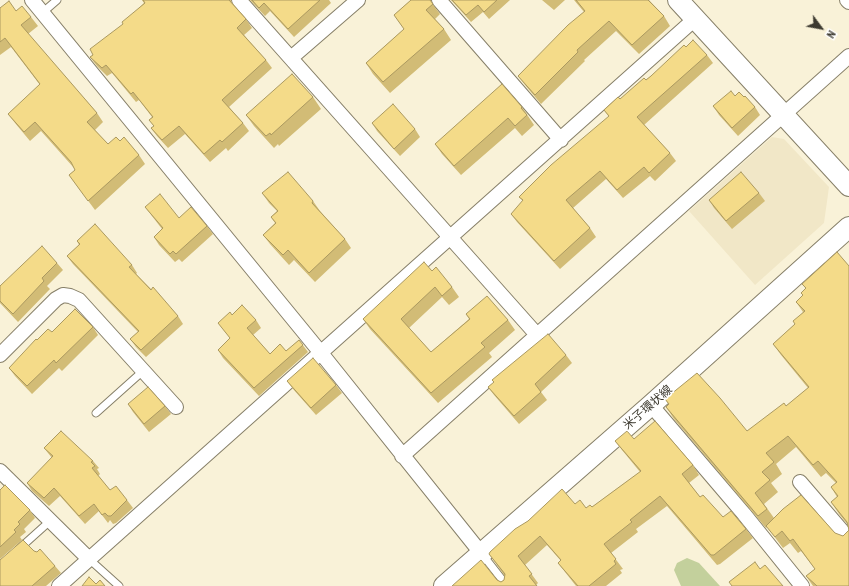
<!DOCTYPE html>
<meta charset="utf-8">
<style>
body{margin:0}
#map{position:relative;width:849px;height:586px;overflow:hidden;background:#f9f2d8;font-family:"Archivo Narrow",sans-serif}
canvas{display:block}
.north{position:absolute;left:801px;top:8px;width:40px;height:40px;-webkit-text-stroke:3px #fff;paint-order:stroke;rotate:122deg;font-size:11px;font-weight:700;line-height:16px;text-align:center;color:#3d3a30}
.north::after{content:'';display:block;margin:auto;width:14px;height:18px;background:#3d3a30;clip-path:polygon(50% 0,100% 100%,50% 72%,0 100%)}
</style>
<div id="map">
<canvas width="849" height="586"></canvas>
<div class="north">N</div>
</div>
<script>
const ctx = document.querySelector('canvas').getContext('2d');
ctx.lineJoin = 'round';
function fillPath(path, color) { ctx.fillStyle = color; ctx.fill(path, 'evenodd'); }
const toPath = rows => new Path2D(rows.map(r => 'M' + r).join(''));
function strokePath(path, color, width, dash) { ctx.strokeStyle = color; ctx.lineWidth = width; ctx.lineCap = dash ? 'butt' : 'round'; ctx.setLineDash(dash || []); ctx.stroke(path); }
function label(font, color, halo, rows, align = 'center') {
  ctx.font = font + ' "Archivo Narrow","Noto Sans JP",sans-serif'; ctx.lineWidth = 3.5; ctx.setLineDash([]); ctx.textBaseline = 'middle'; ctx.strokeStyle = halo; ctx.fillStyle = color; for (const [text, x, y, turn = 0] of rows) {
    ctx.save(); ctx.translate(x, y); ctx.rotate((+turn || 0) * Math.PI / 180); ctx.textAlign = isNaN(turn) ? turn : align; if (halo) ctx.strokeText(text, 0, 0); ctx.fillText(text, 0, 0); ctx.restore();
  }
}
fillPath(toPath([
 [772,137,784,139,829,187,824,223,755,285,689,211]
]), '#f1e7c7');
fillPath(toPath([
 [687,558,699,563,720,586,681,586,674,570,677,563]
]), '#c3d09c');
const lane = toPath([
 [42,13,57,0],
 [96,413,143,371],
 [20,548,50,521],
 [482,554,507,586],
 [89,559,119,586]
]);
const street = toPath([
 [32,0,321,353,481,553],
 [239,0,538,336],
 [439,0,561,140],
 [847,0,849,2],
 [291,58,358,0],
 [0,355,56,299,63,295,70,296,79,300,176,407],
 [651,405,744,514,802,586],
 [402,456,849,56],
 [0,471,89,559],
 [800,482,849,539],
 [59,586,696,18]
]);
const secondary = toPath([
 [678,0,849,186],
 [444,586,651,405,849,227]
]);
strokePath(lane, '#867f68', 9);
strokePath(street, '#867f68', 16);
strokePath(secondary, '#867f68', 22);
strokePath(lane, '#fff', 7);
strokePath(street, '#fff', 14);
strokePath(secondary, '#fff', 20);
fillPath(toPath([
 [142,0,231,0,232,3,246,19,252,28,244,35,266,60,272,68,229,107,243,123,249,131,228,151,226,148,210,162,185,134,168,148,157,136,151,128,154,126,149,120,152,117,139,100,136,102,112,73,107,76,97,66,90,57,93,55,123,24,144,3],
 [250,0,329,0,331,3,294,37,270,11,265,16],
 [411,0,431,0,431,2,440,14,435,19,444,29,451,40,390,93,373,74,366,63,404,29,394,15],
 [451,0,510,0,489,19,483,12,471,22],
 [542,0,565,0,554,10],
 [574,0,649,0,664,16,670,26,639,54,616,31,584,60,585,61,541,104,525,85,518,76,584,12],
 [0,8,16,11,31,17,38,26,28,34,97,113,103,122,95,130,108,144,120,141,139,155,145,164,95,210,69,175,75,170,74,168,41,131,30,141,15,123,8,114,40,85,11,47,0,55],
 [686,47,707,55,713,63,644,125,670,153,676,161,655,181,650,176,623,198,606,179,573,208,590,228,596,237,560,269,517,222,511,214,523,201,519,197,609,117,604,110,620,99,646,80],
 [735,96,744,97,755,107,760,115,738,136,719,115,713,106],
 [313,97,321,109,279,146,278,144,274,148,254,126,246,115],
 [522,107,534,125,522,136,515,128,461,175,442,154,435,144],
 [372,123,415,129,420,137,400,156,377,131],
 [262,193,313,201,320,211,345,239,351,248,315,282,294,260,289,265,270,244,263,235,275,223,271,217,277,211,269,203],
 [759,193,765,201,732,229,714,208,709,200],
 [145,207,179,218,207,226,213,234,182,262,179,259,175,262,159,245,154,237,162,229],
 [77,241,132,265,137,273,136,274,178,316,183,324,146,357,136,347,130,339,138,332,73,264,67,256,79,245],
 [57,263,63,270,47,286,50,289,18,322,0,303,0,286],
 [849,266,849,586,813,586,806,576,815,569,801,551,798,553,790,543,783,548,767,527,766,528,674,419,666,407,669,405,665,399,747,431,786,406,808,388,781,355,773,344,795,324,803,312,796,302,803,295,801,293,806,289,802,284],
 [796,447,821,477,826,473,836,483,831,487,837,497,831,502,839,514,848,525,849,530,843,536,774,518,764,504,778,492,771,483,782,474,776,464],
 [432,271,452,287,459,297,449,305,442,297,409,328,431,352,469,319,466,314,508,320,515,330,489,353,492,357,438,403,370,329,363,319],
 [232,315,256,320,261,328,253,335,270,354,286,351,299,340,308,352,259,396,223,358,218,350,230,338,218,323],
 [93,327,98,335,62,371,59,368,32,394,15,376,9,368,37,340,52,332],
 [566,355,572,363,541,392,547,400,519,424,494,395,488,387,494,383,492,380],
 [287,381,336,385,342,393,316,415,293,389],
 [128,404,165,406,171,414,149,432,133,412],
 [634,439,693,465,699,475,689,483,700,497,723,517,746,529,753,538,720,564,717,565,667,506,636,529,638,532,611,553,623,569,620,570,622,573,606,586,576,586,565,572,558,563,561,561,547,545,525,565,538,583,536,585,452,586,497,580,501,582,504,580,504,575,489,554,575,504,586,508,592,507,640,472,622,450,615,441],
 [44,448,93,461,99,468,97,469,100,474,98,476,110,490,127,500,133,508,116,523,113,524,110,520,108,523,99,511,85,524,60,496,49,506,32,491,27,483,52,458],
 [0,490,30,510,35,518,24,529,26,532,20,537,22,540,0,559],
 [34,551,55,566,61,573,46,586,0,586]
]), '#d2bc76');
const building = toPath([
 [143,0,229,0,246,19,237,28,266,60,222,100,243,123,222,142,220,140,204,154,179,126,162,140,151,128,154,126,149,120,153,117,133,92,131,94,106,65,102,68,90,57,93,55,90,49,123,24,122,22,145,3,143,0],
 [252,0,320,0,288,29,264,3,259,8,252,0],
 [411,0,430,0,433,4,426,10,444,29,383,82,366,63,404,29,394,15,411,0],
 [452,0,497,0,484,12,478,5,466,15,452,0],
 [576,0,648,0,664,16,632,45,609,21,577,50,578,52,535,95,518,76,568,25,585,11,576,0],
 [9,1,16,11,22,6,31,17,21,25,97,113,87,122,108,144,116,137,120,141,124,137,139,155,88,201,69,175,75,170,71,162,35,122,24,132,8,114,40,84,5,38,0,42,0,8,9,1],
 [693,40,707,55,637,117,670,153,649,173,644,167,617,190,600,171,566,200,590,228,554,261,511,214,523,200,519,197,551,165,609,116,604,110,618,97,620,99,644,78,646,80,651,76,684,45,686,47,693,40],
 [292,74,313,97,271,135,270,133,266,136,246,115,292,74],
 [502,84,522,107,521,108,527,115,515,126,508,118,454,166,435,144,502,84],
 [731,91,735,96,739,92,744,97,745,96,755,107,732,128,713,106,731,91],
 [393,104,415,129,394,149,372,123,393,104],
 [288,172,313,201,312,203,345,239,309,273,288,250,283,255,263,235,276,223,271,217,278,211,262,193,288,172],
 [741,172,759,193,726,221,709,200,741,172],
 [160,194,179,218,191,207,207,226,176,254,173,251,170,254,154,237,163,228,145,207,160,194],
 [95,224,132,265,129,267,151,290,153,287,178,316,141,350,130,339,139,331,67,256,80,244,77,241,95,224],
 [42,246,57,263,42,278,44,281,13,314,0,301,0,286,42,246],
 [837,252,849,266,849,586,817,586,806,576,815,569,793,539,790,541,782,531,775,537,766,526,783,509,801,495,835,533,843,536,849,530,847,522,831,502,838,496,831,487,837,482,818,461,813,465,788,436,766,453,774,462,762,472,770,480,755,493,767,509,758,516,666,407,669,404,665,399,697,373,720,398,747,431,784,403,786,406,809,387,773,344,795,324,793,321,805,311,796,302,803,295,801,293,806,288,802,284,837,252],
 [424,262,432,271,436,267,452,287,442,296,435,287,401,319,431,352,470,319,466,314,487,296,508,320,481,343,485,347,431,393,363,319,424,262],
 [242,305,256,320,247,328,270,354,280,344,286,351,299,340,303,345,254,388,218,350,230,338,218,323,230,312,232,315,242,305],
 [75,309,93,327,56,363,54,360,27,386,9,368,36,339,37,340,48,329,52,332,75,309],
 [548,334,566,355,535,384,541,392,514,416,488,387,494,382,492,380,548,334],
 [313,358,336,385,311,408,287,381,313,358],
 [148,387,165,406,144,424,128,404,148,387],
 [655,421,693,465,682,474,700,497,703,495,723,517,731,511,746,529,714,555,711,555,660,496,630,520,632,522,604,544,616,559,614,561,616,564,589,586,578,586,558,563,561,560,540,536,518,556,532,574,529,576,537,586,452,586,481,560,497,580,501,582,504,580,505,574,489,554,490,552,515,529,528,521,562,489,575,504,580,500,586,508,590,505,592,507,641,471,615,441,627,431,634,439,655,421],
 [61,431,93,461,91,462,95,466,92,468,110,490,116,486,127,500,111,516,108,516,105,513,102,515,94,504,79,516,54,488,44,498,27,483,53,456,44,448,61,431],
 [5,485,30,510,18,522,20,524,14,530,16,532,0,547,0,490,5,485],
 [23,540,34,551,37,552,40,549,55,566,32,586,0,586,0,560,23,540],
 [755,562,760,569,765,565,783,586,732,586,729,582,755,562],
 [89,577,96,584,100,580,105,586,82,586,89,577]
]);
fillPath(building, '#f4db89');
strokePath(building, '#ab9960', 1);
label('12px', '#3d3a30', '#fff', [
 ["米子環状線",648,408,-41]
]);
</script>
